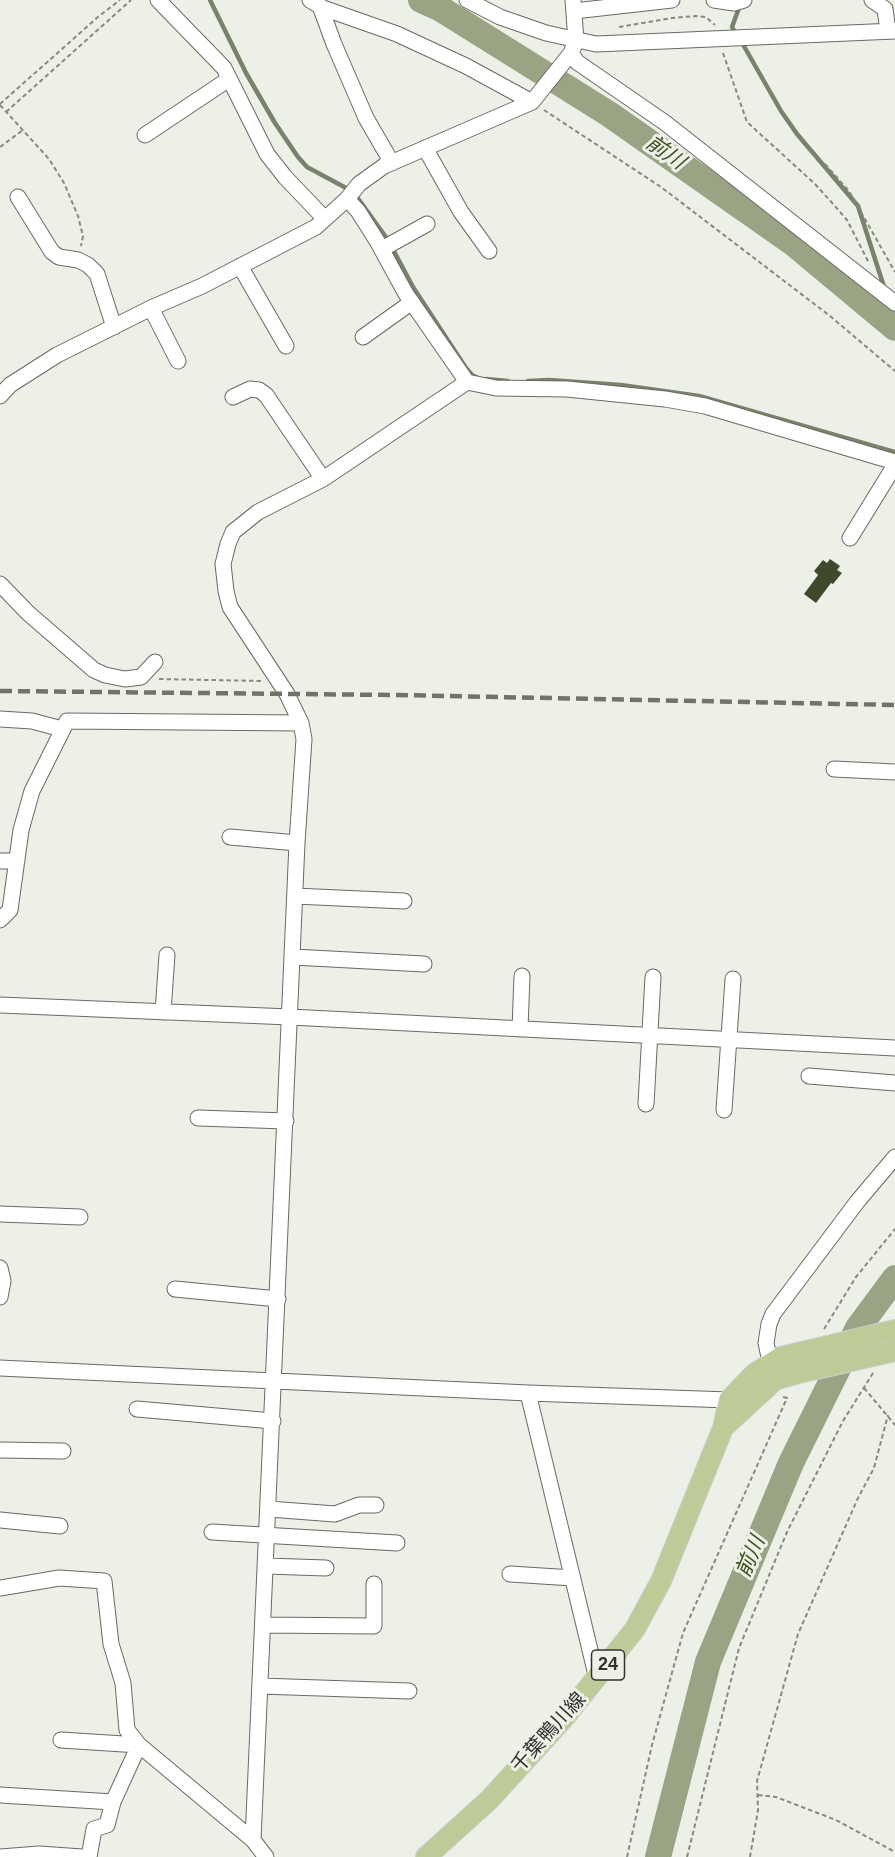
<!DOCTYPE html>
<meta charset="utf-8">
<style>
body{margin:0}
canvas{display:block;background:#edf0e7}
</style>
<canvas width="895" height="1857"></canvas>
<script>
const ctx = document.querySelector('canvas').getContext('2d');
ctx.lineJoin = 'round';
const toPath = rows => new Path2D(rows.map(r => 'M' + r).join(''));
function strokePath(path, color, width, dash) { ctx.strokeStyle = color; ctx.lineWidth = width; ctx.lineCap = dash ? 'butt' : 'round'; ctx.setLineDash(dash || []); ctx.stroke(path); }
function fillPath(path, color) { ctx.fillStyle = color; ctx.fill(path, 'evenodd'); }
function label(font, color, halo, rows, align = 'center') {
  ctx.font = font + ' Helvetica,"Noto Sans JP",sans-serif'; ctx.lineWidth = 6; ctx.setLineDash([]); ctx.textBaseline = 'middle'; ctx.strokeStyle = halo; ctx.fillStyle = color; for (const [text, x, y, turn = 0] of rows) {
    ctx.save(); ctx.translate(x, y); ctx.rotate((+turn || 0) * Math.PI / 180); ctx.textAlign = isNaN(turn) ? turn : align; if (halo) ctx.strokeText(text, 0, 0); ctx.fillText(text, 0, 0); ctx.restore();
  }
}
strokePath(toPath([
 [210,0,246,73,275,123,298,157,307,167,348,189,357,197,388,240,413,287,466,368,472,375,478,378],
 [736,34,732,27,740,5],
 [741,41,781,111,797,134,858,206,885,290],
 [890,304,895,319],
 [486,379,508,381],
 [528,381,549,380,621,385,699,396,895,452]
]), '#7a826b', 4.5);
strokePath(toPath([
 [421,0,441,9,609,114,793,243,895,328],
 [658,1857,708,1662,791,1463,858,1328,895,1278]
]), '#9aa485', 26);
fillPath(toPath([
 [830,559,840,566,837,570,842,573,833,584,831,583,816,603,804,594,818,575,814,571,823,560,827,563]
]), '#41492d');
const minor = toPath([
 [158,0,224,68,267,154,285,177,325,219],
 [310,0,323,8,397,34,466,66,532,102],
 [467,0,500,17,546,33,596,44,895,31],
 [714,0,734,3,744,0],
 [872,0,885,9,888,31],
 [320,6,334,44,366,118,392,163],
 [574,11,672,0],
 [571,53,577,62,664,122,895,303],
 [145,135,229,79],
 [425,148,461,212,489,251],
 [18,197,52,252,59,257,78,260,88,265,97,274,114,327],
 [347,199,358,211,377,241,406,294,467,382,496,388,567,389,665,399,705,406,895,462],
 [382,249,427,224],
 [240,266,286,346],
 [151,308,178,361],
 [363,337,412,302],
 [0,396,10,385,57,355,151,308,202,286,316,227,347,199,359,184,384,166,532,102,571,53,576,41,573,0],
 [233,397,250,389,259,390,266,395,323,479],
 [850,538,895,465],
 [0,584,28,613,94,670,105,675,125,679,141,677,155,662],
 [0,719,32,721,62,729],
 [834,769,895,772],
 [230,837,297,843],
 [0,861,17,861],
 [295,896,404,901],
 [0,920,10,910,21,830,32,791,67,721,301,723],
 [293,957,424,964],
 [0,1005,290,1017,895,1048],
 [163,1012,167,955],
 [520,1029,522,976],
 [809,1076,895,1083],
 [646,1104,653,977],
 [724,1110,733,979],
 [198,1118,286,1121],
 [0,1214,80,1217],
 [0,1268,3,1281,0,1297],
 [175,1289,278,1299],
 [0,1368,528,1393,729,1400],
 [772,1371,766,1343,769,1324,773,1314,857,1202,895,1157],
 [528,1393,597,1679],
 [137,1409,273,1421],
 [0,1450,63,1451],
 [269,1509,335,1514,359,1505,376,1505],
 [0,1520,60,1526],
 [212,1532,397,1543],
 [266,1566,326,1568],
 [510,1574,573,1578],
 [0,1588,59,1578,104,1581,111,1644,123,1683,127,1730,139,1745,253,1840,266,1857],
 [263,1625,374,1626,374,1584],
 [260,1686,409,1691],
 [61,1740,139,1745,113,1802,107,1825,94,1829,89,1857],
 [0,1795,113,1802],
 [253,1840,297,843,304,739,301,723,287,694,230,607,226,591,223,564,228,544,233,532,258,512,323,479,467,382],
 [0,1857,39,1854,82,1857]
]);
const major = toPath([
 [723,1428,775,1380,799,1373,895,1351],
 [426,1857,489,1800,565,1717,635,1629,661,1581,723,1428,729,1400,754,1374,781,1357,895,1330]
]);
strokePath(minor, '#686b63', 17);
strokePath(major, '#cececd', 22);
strokePath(toPath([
 [619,27,672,18,696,16,706,17,715,25],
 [723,53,747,122,815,184,834,205,847,220,869,263],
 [0,104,98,17,120,0],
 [0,105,49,159,64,183,78,216,83,236,81,246],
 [544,110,661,187,830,316,895,371],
 [6,112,131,0],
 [0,147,23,130],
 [825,164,849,191,895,272],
 [159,679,261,681],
 [824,1329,856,1277,895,1229],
 [864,1388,895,1425],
 [758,1795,776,1797,836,1820,895,1852],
 [627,1857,652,1745,683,1633,787,1398,783,1397],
 [687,1857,739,1648,787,1532,843,1421,873,1373],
 [750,1857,758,1810,757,1781,798,1634,858,1498,874,1468,888,1415]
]), '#878983', 2, [4.5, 3]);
strokePath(minor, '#fff', 15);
strokePath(major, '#bdcb98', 20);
strokePath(toPath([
 [0,691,397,695,895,705]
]), '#70726c', 4.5, [12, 6]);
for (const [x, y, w] of [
 [608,1665,33]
]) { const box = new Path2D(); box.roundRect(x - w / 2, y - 15, w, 30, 4.5); ctx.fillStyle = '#edf0e7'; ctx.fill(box); strokePath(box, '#31332f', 1.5); }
label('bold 18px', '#31332f', null, [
 ["24",608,1665]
]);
label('20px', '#31332f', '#edf0e7', [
 ["千葉鴨川線",549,1733,-48]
]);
label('italic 21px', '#414e1c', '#edf0e7', [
 ["前川",665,153,35],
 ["前川",751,1557,-67]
]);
</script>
